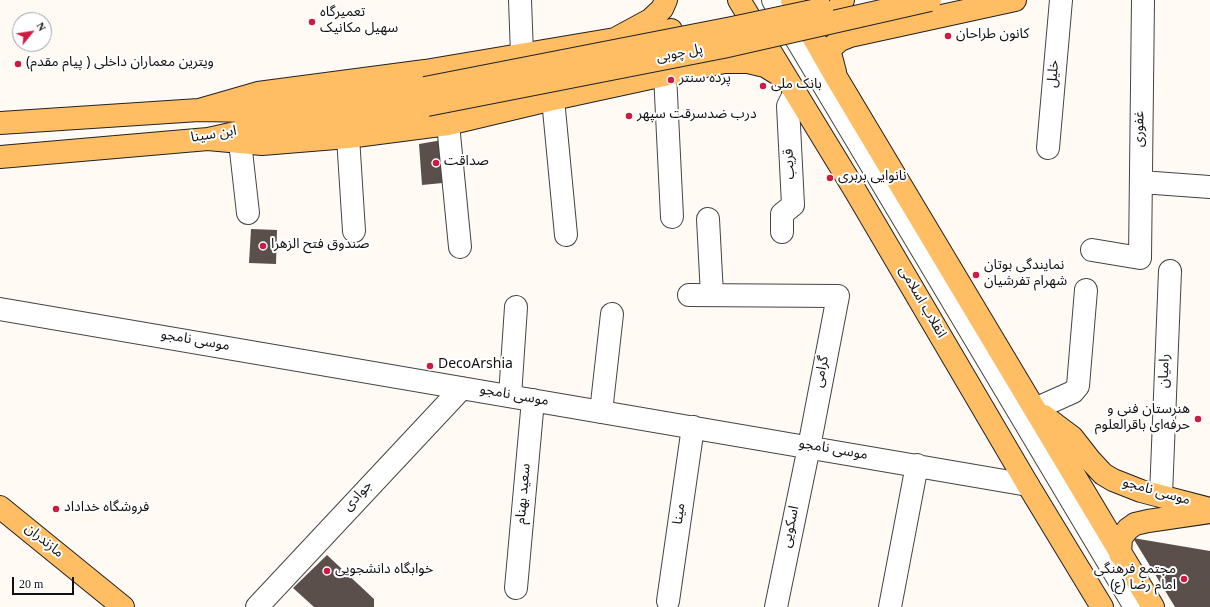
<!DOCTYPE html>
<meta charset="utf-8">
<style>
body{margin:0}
#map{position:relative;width:1210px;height:607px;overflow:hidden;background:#fffbf4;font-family:Georgia,serif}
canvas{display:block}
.north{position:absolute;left:12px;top:12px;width:40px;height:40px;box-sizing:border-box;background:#fff;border:1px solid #a0a0a0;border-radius:50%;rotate:60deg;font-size:11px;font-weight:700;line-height:16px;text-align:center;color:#111}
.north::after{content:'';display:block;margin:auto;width:14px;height:18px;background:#ce1b44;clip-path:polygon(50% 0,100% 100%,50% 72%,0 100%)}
.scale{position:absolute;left:12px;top:577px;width:62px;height:18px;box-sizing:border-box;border:2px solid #111;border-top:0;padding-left:5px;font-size:12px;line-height:14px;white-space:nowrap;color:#111;-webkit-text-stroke:3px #fff;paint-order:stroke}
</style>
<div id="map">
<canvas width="1210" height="607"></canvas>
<div class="north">N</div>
<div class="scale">20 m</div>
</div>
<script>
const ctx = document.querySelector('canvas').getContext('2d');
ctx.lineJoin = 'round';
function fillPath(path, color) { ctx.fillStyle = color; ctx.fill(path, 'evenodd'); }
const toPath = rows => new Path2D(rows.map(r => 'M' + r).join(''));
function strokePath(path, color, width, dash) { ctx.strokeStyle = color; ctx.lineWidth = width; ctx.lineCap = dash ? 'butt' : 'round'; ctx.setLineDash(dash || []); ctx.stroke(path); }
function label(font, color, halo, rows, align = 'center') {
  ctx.font = font + ' Georgia,"Noto Sans Arabic",serif'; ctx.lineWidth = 4; ctx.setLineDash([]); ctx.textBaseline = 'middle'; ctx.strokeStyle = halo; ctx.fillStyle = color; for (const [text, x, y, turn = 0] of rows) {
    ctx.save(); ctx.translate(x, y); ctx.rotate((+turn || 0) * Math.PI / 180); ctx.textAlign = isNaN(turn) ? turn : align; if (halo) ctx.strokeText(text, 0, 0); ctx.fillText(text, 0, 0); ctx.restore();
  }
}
fillPath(toPath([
 [448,139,453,182,422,185,419,144],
 [251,229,277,230,276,264,249,263],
 [1133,538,1210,551,1210,607,1175,607],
 [327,555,374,599,374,607,314,607,293,588]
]), '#5b4f4c');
const minor = toPath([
 [520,0,522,54],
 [773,0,1135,607],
 [665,74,672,217],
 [553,99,566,235],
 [448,124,460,247],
 [348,137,354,231],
 [240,142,248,213],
 [1048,148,1061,0],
 [1141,182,1210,187],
 [708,219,712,295],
 [782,232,782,214,793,205,788,106,795,92],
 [1092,250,1140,258,1143,0],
 [689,295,838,296,809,447,776,607],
 [0,309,1028,485],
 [510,396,516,307],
 [1035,409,1073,392,1078,386,1086,290],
 [601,412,612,314],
 [1161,495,1170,271],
 [516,588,533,400],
 [668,601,693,427],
 [257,607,462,388],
 [890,607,917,465]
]);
const major = toPath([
 [739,0,856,192,1028,485,1102,607],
 [792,0,836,77,1153,607],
 [843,0,838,9,841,24,850,30,854,30],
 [615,39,671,30],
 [725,62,748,62,765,66,786,79],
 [835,72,830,53,832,47,840,40,850,36,1015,0],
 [199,110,258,93,425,71,615,39,650,20,662,9,666,0],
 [0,123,199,110,254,111,366,98,425,88],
 [208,139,262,144,348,137,448,124,553,99,724,62,744,53,751,44,752,34,749,30],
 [0,157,208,139,249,130,384,112,427,105],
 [1044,416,1072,437,1090,460,1103,474,1113,480,1141,491,1210,509],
 [0,507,123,607],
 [1120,554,1121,538,1128,529,1135,524,1148,521,1210,512]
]);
strokePath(minor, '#444', 24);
strokePath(major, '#222', 24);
strokePath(minor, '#fff', 22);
strokePath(major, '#ffbe64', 22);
const majorBridge = toPath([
 [425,88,732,28,822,9],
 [427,105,723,47,930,0]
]);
strokePath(majorBridge, '#222', 24, []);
strokePath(majorBridge, '#ffbe64', 22);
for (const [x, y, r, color] of [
 [312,22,4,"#ce1b44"],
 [948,36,4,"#ce1b44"],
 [18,64,4,"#ce1b44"],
 [671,80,4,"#ce1b44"],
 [763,86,4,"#ce1b44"],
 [629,116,4,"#ce1b44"],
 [436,163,4,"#ce1b44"],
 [830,178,4,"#ce1b44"],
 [263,246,4,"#ce1b44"],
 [976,275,4,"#ce1b44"],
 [430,366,4,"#ce1b44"],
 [1198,419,4,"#ce1b44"],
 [56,509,4,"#ce1b44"],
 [327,571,4,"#ce1b44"],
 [1184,579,4,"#ce1b44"]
]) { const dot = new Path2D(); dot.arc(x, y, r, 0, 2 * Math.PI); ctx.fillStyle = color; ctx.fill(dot); strokePath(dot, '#fff', 1.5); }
label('14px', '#111', '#fff', [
 ["تعمیرگاه",320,14],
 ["سهیل مکانیک",320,30],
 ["کانون طراحان",956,36],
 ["ویترین معماران داخلی ( پیام مقدم)",26,64],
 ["پرده سنتر",679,80],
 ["بانک ملی",771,86],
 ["درب ضدسرقت سپهر",637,116],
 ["صداقت",444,163],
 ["نانوایی بربری",838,178],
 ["صندوق فتح الزهرا",271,246],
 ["نمایندگی بوتان",984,267],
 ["شهرام تفرشیان",984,283],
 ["DecoArshia",438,366],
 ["هنرستان فنی و",1190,411,"right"],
 ["حرفه‌ای باقرالعلوم",1190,427,"right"],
 ["فروشگاه خداداد",64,509],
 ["خوابگاه دانشجویی",335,571],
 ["مجتمع فرهنگی",1176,571,"right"],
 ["امام رضا (ع)",1176,587,"right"]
], 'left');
label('14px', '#111', '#fff', [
 ["پل چوبی",680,55,-11],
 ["خلیل",1055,74,-85],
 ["غفوری",1141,129,-89],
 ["ابن سینا",214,136,-9],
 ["قریب",791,164,-93],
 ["انقلاب اسلامی",921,303,60],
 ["موسی نامجو",195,342,10],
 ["رامیان",1166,371,-88],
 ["گرامی",823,372,-79],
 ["موسی نامجو",514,397,10],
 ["موسی نامجو",833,451,10],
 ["موسی نامجو",1156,493,16],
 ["سعید بهنام",525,494,-85],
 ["جوادی",359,497,-47],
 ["مینا",681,514,-82],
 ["اسکویی",792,527,-78],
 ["مازندران",43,542,39]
]);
</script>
